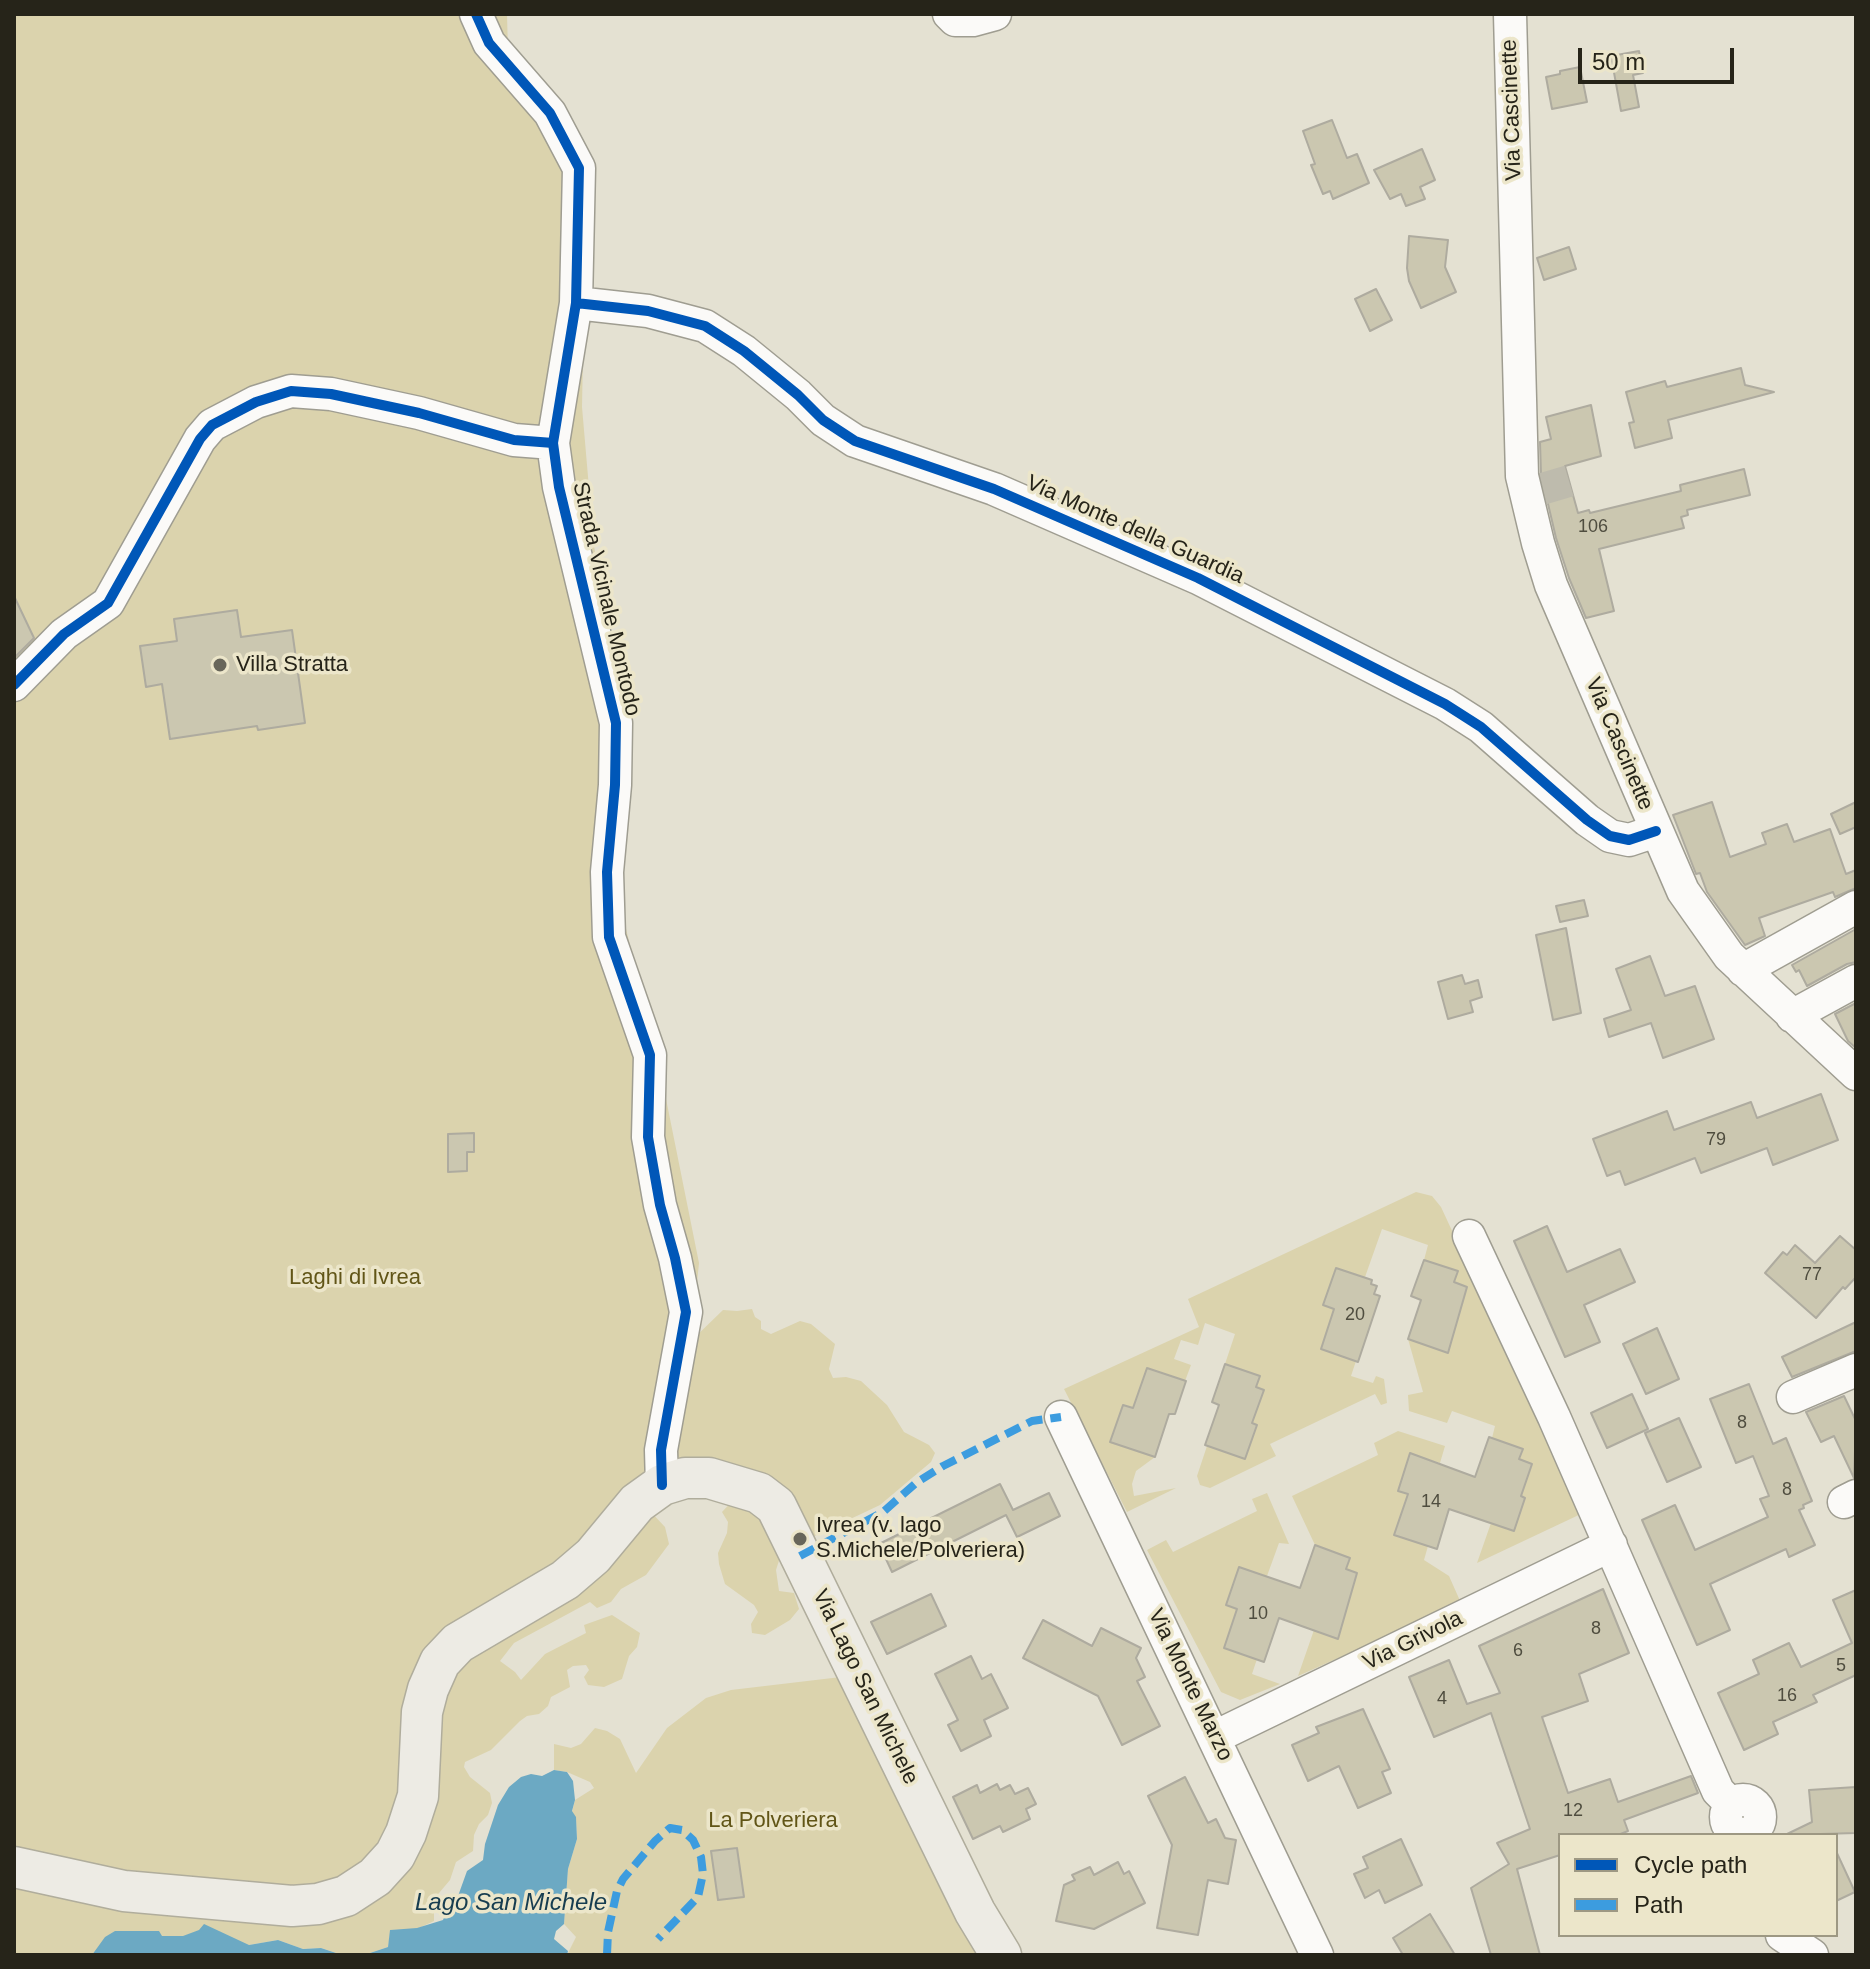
<!DOCTYPE html>
<style>
body{margin:0}
#map{position:relative;width:1870px;height:1969px;overflow:hidden;background:#e4e1d2;font-family:Helvetica,sans-serif}
canvas{display:block}
.frame{position:absolute;inset:0;border:16px solid #262419;pointer-events:none}
.legend{position:absolute;left:1558px;top:1833px;width:280px;height:104px;box-sizing:border-box;background:#ece6ca;border:2px solid #9d9883;margin:0;padding:10px 14px;list-style:none;font-size:24px;color:#262419}
.legend li{display:flex;align-items:center;gap:16px;height:40px}
.legend b{width:40px;border:2px solid #9d9883}
.scale{position:absolute;left:1578px;top:48px;width:156px;height:36px;box-sizing:border-box;border:4px solid #262419;border-top:0;padding-left:10px;font-size:24px;line-height:28px;white-space:nowrap;color:#262419;-webkit-text-stroke:6px #ece6ca;paint-order:stroke}
</style>
<div id="map">
<canvas width="1870" height="1969"></canvas>
<div class="frame"></div>
<ul class="legend">
<li><b style="height:10px;background:#0057b8"></b>Cycle path</li>
<li><b style="height:10px;background:#3c9cdf"></b>Path</li>
</ul>
<div class="scale">50 m</div>
</div>
<script>
const ctx = document.querySelector('canvas').getContext('2d');
ctx.lineJoin = 'round';
function fillPath(path, color) { ctx.fillStyle = color; ctx.fill(path, 'evenodd'); }
const toPath = rows => new Path2D(rows.map(r => 'M' + r).join(''));
function strokePath(path, color, width, dash) { ctx.strokeStyle = color; ctx.lineWidth = width; ctx.lineCap = dash ? 'butt' : 'round'; ctx.setLineDash(dash || []); ctx.stroke(path); }
function label(font, color, halo, rows, align = 'center') {
  ctx.font = font + ' Helvetica,sans-serif'; ctx.lineWidth = 7; ctx.setLineDash([]); ctx.textBaseline = 'middle'; ctx.strokeStyle = halo; ctx.fillStyle = color; for (const [text, x, y, turn = 0] of rows) {
    ctx.save(); ctx.translate(x, y); ctx.rotate((+turn || 0) * Math.PI / 180); ctx.textAlign = isNaN(turn) ? turn : align; if (halo) ctx.strokeText(text, 0, 0); ctx.fillText(text, 0, 0); ctx.restore();
  }
}
fillPath(toPath([
 [14,14,507,14,508,52,579,162,585,250,582,407,594,546,625,712,622,912,661,1074,699,1263,691,1341,723,1310,737,1311,752,1309,755,1317,761,1321,761,1329,771,1334,800,1321,811,1324,835,1344,829,1369,833,1378,846,1377,861,1381,887,1405,904,1432,929,1445,935,1453,931,1462,880,1505,806,1540,756,1472,721,1462,649,1510,665,1527,669,1544,646,1575,621,1589,611,1602,597,1608,590,1602,514,1643,500,1661,515,1672,521,1680,545,1654,586,1633,584,1625,612,1615,640,1633,637,1647,629,1656,622,1679,604,1687,588,1685,584,1677,589,1670,586,1665,573,1666,567,1670,570,1687,551,1697,548,1706,539,1714,527,1716,520,1721,491,1750,465,1762,464,1767,470,1777,490,1793,492,1803,488,1815,479,1824,474,1835,473,1851,456,1862,450,1880,434,1899,434,1921,417,1929,391,1930,388,1947,364,1955,342,1955,321,1948,303,1949,278,1940,249,1945,111,1955,14,1955],
 [1416,1192,1432,1196,1441,1207,1583,1513,1477,1563,1491,1523,1525,1498,1521,1496,1532,1464,1519,1459,1523,1450,1492,1438,1495,1426,1452,1411,1447,1423,1409,1411,1408,1395,1423,1392,1408,1339,1448,1352,1467,1287,1454,1282,1457,1271,1424,1260,1428,1245,1382,1229,1365,1277,1336,1268,1324,1305,1339,1310,1332,1315,1321,1348,1356,1361,1351,1376,1373,1383,1376,1376,1384,1379,1387,1403,1381,1405,1375,1394,1270,1444,1276,1456,1210,1488,1200,1485,1197,1476,1207,1446,1252,1423,1264,1390,1256,1387,1259,1376,1225,1364,1235,1334,1205,1323,1198,1345,1181,1340,1174,1359,1191,1365,1185,1381,1138,1410,1123,1405,1110,1442,1155,1457,1136,1471,1132,1484,1134,1496,1176,1488,1127,1512,1064,1389,1199,1327,1188,1299],
 [1398,1431,1445,1446,1440,1463,1410,1454,1398,1491,1414,1497,1405,1501,1394,1535,1428,1546,1424,1560,1449,1576,1461,1603,1298,1676,1314,1630,1338,1638,1357,1573,1346,1569,1350,1558,1315,1545,1292,1496,1378,1455,1374,1443],
 [1267,1493,1289,1544,1279,1543,1267,1576,1239,1567,1226,1605,1241,1610,1235,1614,1224,1648,1257,1659,1252,1674,1280,1684,1240,1700,1221,1692,1147,1550,1166,1540,1173,1552,1257,1511,1252,1499],
 [737,1496,760,1513,783,1548,776,1570,779,1591,794,1593,799,1609,790,1620,765,1635,752,1633,751,1624,758,1612,754,1605,725,1584,719,1564,718,1553,727,1533,728,1522,722,1512],
 [841,1677,989,1955,567,1955,576,1937,564,1924,568,1869,577,1839,576,1818,572,1812,575,1800,594,1788,590,1782,567,1772,554,1770,554,1744,571,1748,581,1744,595,1728,607,1731,620,1739,636,1773,667,1728,706,1698,731,1690]
]), '#dbd3ad');
fillPath(toPath([
 [554,1770,567,1772,573,1781,575,1800,572,1811,576,1817,577,1839,568,1869,564,1924,556,1931,554,1939,568,1951,567,1955,364,1955,388,1947,390,1930,417,1928,443,1920,446,1912,453,1910,467,1871,483,1860,485,1844,498,1805,509,1787,521,1777,531,1774,542,1776],
 [204,1924,249,1945,278,1940,303,1949,321,1948,342,1955,92,1955,105,1937,115,1931,159,1931,162,1936,183,1936,199,1930]
]), '#6ca9c3');
const building = toPath([
 [1639,51,1643,73,1633,75,1639,107,1621,111,1611,56,1639,51],
 [1580,67,1587,102,1552,109,1546,77,1560,74,1560,71,1580,67],
 [1332,120,1347,158,1357,154,1369,183,1333,199,1330,191,1323,194,1311,165,1315,164,1303,131,1332,120],
 [1422,149,1435,180,1420,187,1425,199,1406,206,1401,194,1390,199,1374,170,1422,149],
 [1409,236,1448,240,1445,267,1456,292,1421,308,1409,281,1407,268,1409,236],
 [1569,247,1576,269,1544,280,1537,258,1569,247],
 [1376,289,1392,320,1370,331,1355,299,1376,289],
 [1741,368,1745,385,1774,392,1668,420,1672,438,1635,448,1629,423,1634,422,1626,392,1665,381,1667,387,1741,368],
 [1591,405,1601,456,1565,466,1578,513,1589,510,1590,513,1681,491,1680,485,1744,469,1750,495,1687,510,1688,515,1681,517,1684,528,1599,549,1614,611,1586,618,1569,578,1556,538,1541,474,1540,442,1551,439,1546,417,1591,405],
 [14,596,34,638,14,658,14,596],
 [237,610,241,637,292,630,305,723,258,730,257,726,170,739,162,684,146,687,140,646,177,641,174,619,237,610],
 [1712,802,1730,857,1766,844,1762,833,1787,824,1794,842,1830,829,1846,874,1856,870,1856,888,1835,897,1833,892,1759,918,1765,936,1745,945,1707,892,1700,873,1696,874,1673,815,1712,802],
 [1856,802,1856,827,1840,834,1831,814,1856,802],
 [1584,900,1588,916,1560,922,1556,906,1584,900],
 [1566,928,1581,1013,1553,1020,1536,935,1566,928],
 [1856,929,1856,962,1847,964,1807,986,1799,970,1796,972,1792,965,1856,929],
 [1650,956,1665,996,1695,986,1714,1039,1663,1058,1651,1023,1609,1037,1604,1019,1631,1010,1616,969,1650,956],
 [1462,975,1465,984,1478,980,1482,997,1470,1001,1473,1012,1448,1019,1438,982,1462,975],
 [1856,1003,1856,1048,1848,1041,1835,1014,1856,1003],
 [1821,1094,1838,1140,1773,1165,1767,1148,1701,1173,1695,1158,1625,1185,1620,1171,1607,1176,1593,1139,1667,1111,1674,1130,1751,1102,1757,1118,1821,1094],
 [474,1133,474,1152,467,1152,467,1171,448,1172,448,1134,474,1133],
 [1547,1226,1567,1272,1620,1249,1635,1282,1584,1305,1600,1342,1565,1357,1514,1241,1547,1226],
 [1840,1236,1856,1250,1856,1277,1845,1289,1843,1287,1816,1318,1765,1273,1783,1252,1787,1255,1795,1245,1815,1263,1840,1236],
 [1424,1260,1458,1271,1454,1282,1467,1287,1448,1353,1408,1339,1421,1300,1411,1296,1424,1260],
 [1336,1268,1372,1280,1371,1284,1377,1286,1374,1294,1380,1296,1358,1362,1321,1349,1334,1309,1323,1305,1336,1268],
 [1856,1322,1856,1351,1792,1377,1782,1357,1856,1322],
 [1657,1328,1679,1379,1646,1394,1623,1344,1657,1328],
 [1225,1364,1260,1376,1256,1387,1264,1390,1252,1423,1257,1425,1245,1459,1205,1445,1219,1405,1212,1402,1225,1364],
 [1147,1368,1186,1381,1175,1414,1169,1414,1155,1457,1110,1442,1123,1405,1133,1408,1147,1368],
 [1749,1384,1773,1444,1786,1438,1812,1501,1803,1505,1804,1508,1799,1510,1815,1545,1789,1557,1786,1549,1710,1584,1730,1630,1697,1645,1642,1520,1675,1505,1695,1550,1768,1517,1760,1499,1769,1496,1753,1456,1736,1463,1710,1399,1749,1384],
 [1632,1394,1648,1429,1607,1448,1591,1413,1632,1394],
 [1844,1396,1856,1421,1854,1478,1834,1436,1821,1442,1806,1412,1844,1396],
 [1679,1418,1701,1467,1667,1482,1645,1433,1679,1418],
 [1489,1437,1523,1449,1519,1459,1532,1464,1521,1496,1525,1498,1514,1531,1449,1509,1437,1549,1394,1535,1408,1494,1398,1491,1410,1453,1475,1477,1489,1437],
 [1000,1484,1013,1510,1049,1493,1060,1516,1017,1537,1006,1515,892,1572,879,1544,1000,1484],
 [1315,1545,1350,1558,1346,1569,1357,1573,1338,1639,1279,1618,1264,1662,1224,1648,1237,1609,1226,1605,1239,1567,1300,1588,1315,1545],
 [1603,1589,1629,1653,1579,1674,1588,1701,1542,1717,1568,1793,1610,1779,1618,1802,1691,1776,1698,1793,1624,1820,1628,1831,1618,1835,1560,1835,1560,1855,1517,1869,1540,1955,1491,1955,1471,1888,1509,1864,1497,1843,1530,1829,1491,1713,1434,1737,1409,1677,1449,1660,1467,1704,1500,1693,1479,1646,1603,1589],
 [1856,1590,1856,1675,1813,1695,1817,1702,1773,1722,1778,1734,1744,1750,1718,1693,1759,1674,1753,1660,1789,1643,1801,1667,1852,1643,1833,1600,1856,1590],
 [931,1594,946,1626,887,1654,871,1622,931,1594],
 [1043,1620,1092,1646,1101,1628,1141,1648,1136,1658,1145,1677,1137,1681,1160,1726,1122,1745,1098,1696,1023,1658,1043,1620],
 [971,1656,982,1679,991,1674,1008,1708,984,1720,991,1736,961,1751,948,1725,958,1720,935,1674,971,1656],
 [1363,1709,1390,1769,1382,1772,1391,1793,1358,1808,1339,1766,1308,1781,1292,1745,1319,1733,1316,1727,1363,1709],
 [1185,1777,1208,1823,1216,1819,1225,1838,1236,1840,1228,1884,1208,1880,1198,1935,1157,1928,1172,1845,1148,1796,1185,1777],
 [997,1784,1000,1790,1010,1785,1015,1794,1028,1788,1036,1804,1026,1809,1030,1819,1003,1832,1000,1826,973,1839,953,1797,977,1785,980,1793,997,1784],
 [1856,1787,1856,1833,1785,1835,1812,1822,1809,1790,1856,1787],
 [1401,1839,1422,1885,1385,1903,1379,1890,1365,1898,1354,1874,1368,1868,1363,1857,1401,1839],
 [737,1848,744,1897,718,1900,711,1851,737,1848],
 [1836,1851,1855,1892,1836,1901,1836,1851],
 [1118,1862,1124,1874,1129,1871,1145,1903,1094,1929,1056,1921,1064,1885,1075,1880,1072,1875,1090,1867,1094,1875,1118,1862],
 [1430,1914,1455,1955,1403,1955,1393,1938,1430,1914]
]);
fillPath(building, '#cbc7b0');
strokePath(building, '#aeab9f', 2);
strokePath(toPath([
 [1542,489,1569,481]
]), '#bebbad', 32, [32, 16]);
const minor = toPath([
 [476,14,489,43,550,113,579,168,576,303,553,443,559,487,616,723,615,785,607,872,609,937,650,1055,648,1137,660,1205,675,1258,686,1312,661,1450,662,1485],
 [949,14,955,20,973,20,995,14],
 [1510,14,1522,476,1538,543,1551,585,1683,891,1729,956,1856,1074],
 [576,303,648,311,705,326,744,351,798,395,823,420,855,441,994,489,1198,578,1445,704,1481,727,1587,820,1610,836,1629,840,1656,831],
 [14,685,64,634,108,603,200,439,212,425,256,402,291,391,331,394,419,413,514,440,553,443],
 [1743,970,1856,907],
 [1792,1016,1856,981],
 [1469,1236,1554,1417,1718,1791,1731,1804],
 [1793,1397,1856,1370],
 [1061,1417,1317,1955],
 [1844,1502,1856,1496],
 [1215,1737,1611,1545],
 '1726 1817a17 17 0 1 1 34 0a17 17 0 1 1-34 0Z',
 [1782,1935,1812,1955]
]);
const major = toPath([
 [14,1867,124,1891,292,1906,318,1904,346,1896,375,1877,395,1855,406,1833,418,1796,422,1712,428,1689,440,1662,458,1643,565,1580,593,1556,637,1503,662,1485,685,1478,709,1478,759,1493,776,1506,975,1912,1001,1955]
]);
strokePath(minor, '#9f9d91', 35);
strokePath(major, '#b0ad9c', 43);
strokePath(minor, '#fbfaf8', 32);
strokePath(major, '#edebe4', 40);
strokePath(toPath([
 [800,1556,883,1512,916,1483,943,1466,1032,1421,1061,1417],
 [607,1955,608,1932,617,1891,623,1879,655,1841,670,1828,682,1830,693,1840,701,1857,703,1874,698,1897,658,1939]
]), '#3c9cdf', 8, [16, 8]);
strokePath(toPath([
 [476,14,489,43,550,113,579,168,576,303,553,443,559,487,616,723,615,785,607,872,609,937,650,1055,648,1137,660,1205,675,1258,686,1312,661,1450,662,1485],
 [576,303,648,311,705,326,744,351,798,395,823,420,855,441,994,489,1198,578,1445,704,1481,727,1587,820,1610,836,1629,840,1656,831],
 [14,685,64,634,108,603,200,439,212,425,256,402,291,391,331,394,419,413,514,440,553,443]
]), '#0057b8', 10);
for (const [x, y, r, color] of [
 [220,665,8,"#68665a"],
 [800,1539,8,"#68665a"]
]) { const dot = new Path2D(); dot.arc(x, y, r, 0, 2 * Math.PI); ctx.fillStyle = color; ctx.fill(dot); strokePath(dot, '#ece6ca', 3); }
label('18px', '#4f4d3f', null, [
 ["106",1593,527],
 ["79",1716,1140],
 ["77",1812,1275],
 ["20",1355,1315],
 ["8",1742,1423],
 ["8",1787,1490],
 ["14",1431,1502],
 ["10",1258,1614],
 ["8",1596,1629],
 ["6",1518,1651],
 ["5",1841,1666],
 ["16",1787,1696],
 ["4",1442,1699],
 ["12",1573,1811]
]);
label('22px', '#262419', '#ece6ca', [
 ["Via Cascinette",1512,110,-92],
 ["Via Monte della Guardia",1135,530,24],
 ["Strada Vicinale Montodo",606,599,77],
 ["Via Cascinette",1619,744,67],
 ["Via Grivola",1413,1641,-26],
 ["Via Monte Marzo",1190,1685,64],
 ["Via Lago San Michele",865,1687,64]
]);
label('22px', '#262419', '#ece6ca', [
 ["Villa Stratta",236,665],
 ["Ivrea (v. lago",816,1526],
 ["S.Michele/Polveriera)",816,1551]
], 'left');
label('22px', '#615517', '#ece6ca', [
 ["Laghi di Ivrea",355,1278],
 ["La Polveriera",773,1821]
]);
label('italic 24px', '#173d50', '#ece6ca', [
 ["Lago San Michele",511,1903]
]);
</script>
